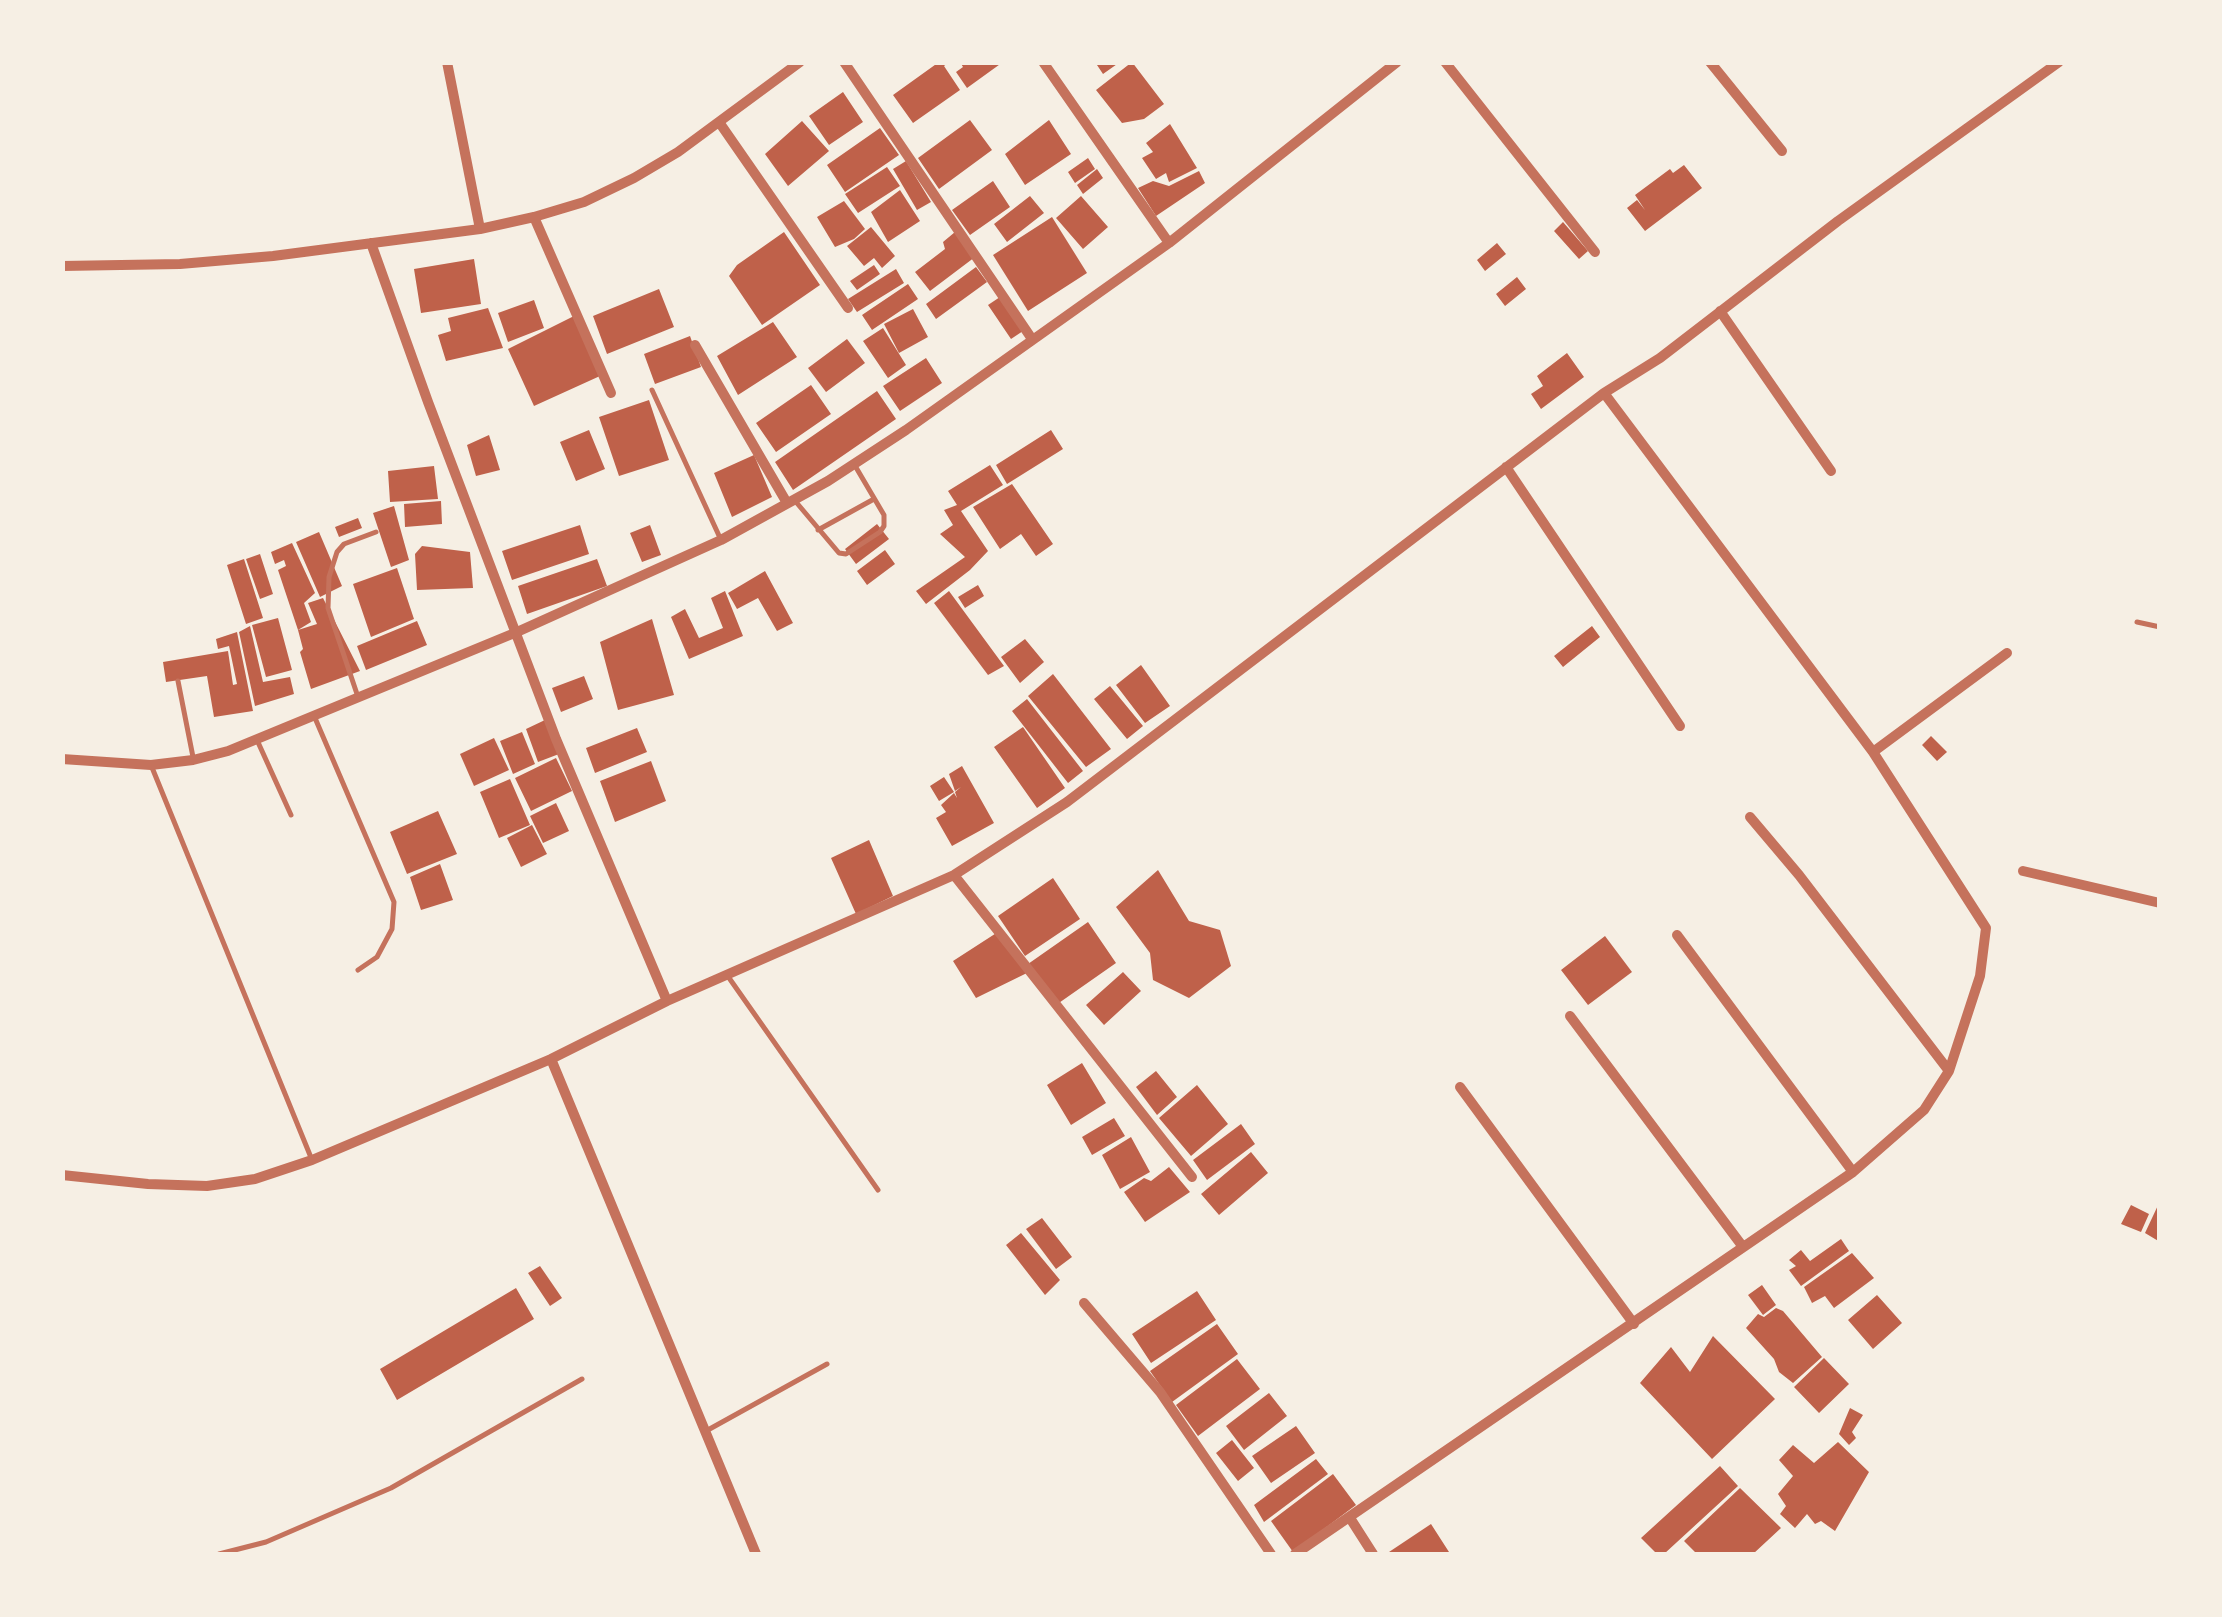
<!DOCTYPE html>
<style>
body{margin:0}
#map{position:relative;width:2222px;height:1617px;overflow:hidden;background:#f6efe4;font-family:Arial,sans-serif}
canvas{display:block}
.frame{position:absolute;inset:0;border:65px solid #f6efe4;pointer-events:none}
</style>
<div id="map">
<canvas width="2222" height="1617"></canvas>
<div class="frame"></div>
</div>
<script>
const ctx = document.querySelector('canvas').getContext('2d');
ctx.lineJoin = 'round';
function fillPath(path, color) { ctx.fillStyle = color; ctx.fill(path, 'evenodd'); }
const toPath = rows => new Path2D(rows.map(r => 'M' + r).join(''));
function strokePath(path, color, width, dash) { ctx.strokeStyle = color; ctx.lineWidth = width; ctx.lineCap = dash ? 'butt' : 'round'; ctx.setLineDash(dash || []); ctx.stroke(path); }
fillPath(toPath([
 [939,62,949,62,944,66,960,90,913,123,893,95],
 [960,62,1003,62,967,88,956,72,963,67],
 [1095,62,1120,62,1103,74],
 [1132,62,1164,104,1144,119,1122,123,1096,90],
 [843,92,863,122,829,145,809,116],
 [970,120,992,150,939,189,918,158],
 [1049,120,1071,154,1025,185,1005,154],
 [802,121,829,151,788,186,765,154],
 [1170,124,1197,168,1169,182,1166,173,1156,179,1142,158,1153,152,1146,143],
 [880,128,899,155,845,192,827,165],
 [1088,158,1095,169,1075,183,1068,172],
 [906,161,931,202,917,210,893,169],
 [1684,165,1702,188,1645,231,1627,208,1637,200,1645,210,1635,195,1670,169,1673,173],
 [887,167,900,186,858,213,845,194],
 [1097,169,1103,178,1083,194,1077,185],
 [1199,171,1205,183,1156,216,1138,188,1153,181,1169,186],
 [993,181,1010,207,970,235,952,210],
 [900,190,920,221,888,242,871,212],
 [1030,196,1044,213,1007,242,994,224],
 [1081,196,1108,227,1083,249,1056,218],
 [844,201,865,229,854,239,835,247,817,217],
 [1052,217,1087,273,1028,311,993,255],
 [1563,222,1588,251,1579,259,1554,231],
 [871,227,895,256,882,268,874,258,864,266,847,246],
 [784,232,820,285,762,325,729,276,737,265],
 [955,232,975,257,930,291,915,272,945,249,943,242],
 [1497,243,1506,254,1485,271,1477,260],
 [474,259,481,304,421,313,414,269],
 [874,265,880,274,857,290,850,281],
 [976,267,987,282,936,319,926,304],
 [896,269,904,283,857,312,848,299],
 [1517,277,1526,289,1505,306,1496,294],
 [908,284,918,299,872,330,862,315],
 [659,289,674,327,607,354,593,316],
 [1000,297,1023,331,1011,339,988,305],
 [534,300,544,328,508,342,498,313],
 [488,308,503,348,446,361,438,335,451,331,448,318],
 [913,309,928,337,899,353,884,324],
 [574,316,600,376,534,406,508,349],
 [773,322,797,357,738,395,717,356],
 [883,328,906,365,888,378,863,341],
 [690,336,701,367,655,384,644,354],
 [847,339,865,363,826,392,808,368],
 [1567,353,1584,377,1541,409,1531,394,1543,386,1537,376],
 [926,358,942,383,900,411,883,386],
 [811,385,831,414,776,452,756,423],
 [877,391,896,419,793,490,775,462],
 [649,400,669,460,619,476,599,417],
 [589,430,605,469,576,481,560,442],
 [1051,430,1063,449,1007,484,996,465],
 [489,435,500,470,476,476,467,445],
 [754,455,772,497,732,517,714,473],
 [990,465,1003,485,961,511,988,551,970,570,926,604,916,591,965,557,940,534,953,525,944,510,957,505,948,491],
 [434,466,438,499,390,502,388,471],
 [1012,484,1053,544,1036,556,1021,534,1000,549,973,507],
 [441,501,442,524,405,527,404,504],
 [394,506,409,560,391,567,373,513],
 [358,518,362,528,339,537,335,527],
 [877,524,889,539,856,564,845,549],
 [580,525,589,554,512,580,502,551],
 [650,525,661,555,642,562,630,533],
 [319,532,342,586,320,597,296,542],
 [292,543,315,593,304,603,311,622,298,630,317,624,308,603,323,598,360,671,311,689,300,652,303,649,298,630,278,570,286,566,284,560,275,564,271,552],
 [422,546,470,552,473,588,417,590,415,554],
 [885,550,895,564,867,585,857,571],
 [260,554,273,594,260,599,246,559],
 [244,559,263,618,246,624,227,565],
 [597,559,607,586,527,614,518,586],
 [397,568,414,619,371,637,353,584],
 [765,571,793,623,777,631,758,598,737,609,728,593],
 [978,585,984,596,965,608,958,597],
 [725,591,743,636,689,659,671,617,685,609,699,638,723,628,711,598],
 [949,591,1004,666,988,675,934,603],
 [278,618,292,670,266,677,252,625],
 [652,619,674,695,618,710,600,642],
 [417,621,427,645,366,670,357,646],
 [250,626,263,682,290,677,294,694,255,706,239,632],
 [1592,626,1600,637,1563,667,1554,656],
 [237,632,253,711,214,717,207,676,166,682,163,662,228,651,233,685,237,684,229,646,218,649,216,639],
 [1025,639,1044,662,1020,683,1001,657],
 [1141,665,1170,706,1145,723,1116,685],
 [1053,674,1111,749,1086,767,1028,696],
 [584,676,593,699,561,712,552,688],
 [1110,686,1143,726,1127,739,1094,699],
 [1027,699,1083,771,1068,783,1012,711],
 [545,720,559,754,538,762,526,729],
 [1023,727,1065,788,1037,808,994,747],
 [637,728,647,752,595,773,586,748],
 [522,732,535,764,513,774,500,741],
 [1931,736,1947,752,1937,761,1922,745],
 [494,738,509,770,474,786,460,754],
 [556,758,572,791,531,811,515,778],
 [651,761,666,801,615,822,600,781],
 [962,766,994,823,952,846,936,818,946,812,941,805,954,793,957,798,955,792,961,787,955,791,949,774],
 [944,777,954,792,939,801,930,786],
 [510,779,530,825,499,838,480,792],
 [556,803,569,831,543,843,530,816],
 [438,811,457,854,407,874,390,832],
 [532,825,547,854,521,867,507,838],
 [869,840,893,896,856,914,831,858],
 [440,864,453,900,421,910,410,877],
 [1158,870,1189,921,1220,930,1231,966,1189,998,1153,980,1150,953,1116,907],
 [1053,878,1080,919,1025,956,998,916],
 [1088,922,1116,963,1056,1005,1028,964],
 [1001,930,1029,972,976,998,953,961],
 [1605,936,1632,972,1588,1005,1561,970],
 [1123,972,1141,991,1104,1025,1086,1005],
 [1082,1063,1106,1103,1071,1125,1047,1085],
 [1156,1071,1177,1097,1157,1115,1136,1087],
 [1197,1085,1228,1124,1191,1156,1159,1118],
 [1114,1118,1125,1136,1092,1155,1082,1137],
 [1241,1124,1255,1144,1207,1180,1193,1160],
 [1131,1137,1150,1172,1120,1189,1102,1155],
 [1251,1152,1268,1173,1219,1215,1201,1194],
 [1169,1167,1190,1192,1145,1222,1124,1192,1144,1178,1151,1181],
 [2160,1201,2160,1242,2145,1233],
 [2131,1205,2149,1214,2141,1232,2121,1224],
 [1042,1218,1072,1257,1056,1269,1026,1229],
 [1021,1233,1060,1280,1045,1295,1006,1245],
 [1841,1239,1849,1251,1801,1286,1789,1270,1796,1266,1789,1260,1801,1250,1810,1261],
 [1852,1253,1874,1278,1834,1308,1825,1296,1812,1303,1804,1287],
 [540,1266,562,1298,550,1306,528,1273],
 [1762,1285,1776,1305,1763,1315,1748,1295],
 [516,1288,534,1319,397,1400,380,1369],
 [1197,1291,1216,1320,1151,1363,1132,1334],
 [1877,1295,1902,1323,1873,1349,1848,1320],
 [1776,1308,1783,1311,1822,1357,1793,1383,1779,1372,1774,1359,1746,1328,1758,1314,1764,1317],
 [1217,1324,1238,1354,1172,1402,1150,1371],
 [1713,1336,1775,1399,1712,1459,1640,1383,1671,1347,1690,1372],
 [1824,1358,1849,1384,1819,1413,1794,1387],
 [1237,1359,1260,1389,1198,1436,1176,1405],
 [1269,1393,1287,1416,1244,1450,1226,1426],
 [1850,1408,1863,1415,1852,1432,1856,1438,1849,1445,1839,1434],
 [1296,1426,1315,1453,1271,1483,1252,1456],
 [1232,1440,1254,1468,1238,1481,1216,1453],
 [1838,1442,1869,1472,1835,1531,1821,1521,1815,1524,1807,1514,1795,1528,1780,1514,1786,1506,1778,1494,1793,1476,1779,1460,1793,1445,1814,1463],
 [1316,1459,1328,1474,1264,1522,1254,1505],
 [1720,1466,1738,1486,1664,1554,1657,1554,1641,1538],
 [1333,1474,1356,1505,1293,1552,1271,1521],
 [1740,1488,1781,1528,1753,1554,1697,1554,1684,1541],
 [1431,1524,1449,1552,1445,1554,1386,1554]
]), '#bf614a');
strokePath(toPath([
 [652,390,721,540],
 [796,502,839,553,846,554,880,532,884,526,884,515,854,464],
 [818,530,874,499],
 [2137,622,2160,627],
 [178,681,193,757],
 [358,697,328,608,329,577,337,552,344,544,376,532],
 [315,718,394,902,392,929,377,957,358,970],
 [257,740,291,815],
 [151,765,312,1160],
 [727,975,878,1190],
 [706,1431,827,1364],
 [219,1554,266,1542,391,1488,582,1379]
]), '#c5725c', 5);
strokePath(toPath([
 [447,62,480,229],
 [844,62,1032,339],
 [1043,62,1169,243],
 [1445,62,1595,252],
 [1710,62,1782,151],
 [719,122,848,308],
 [534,217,611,393],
 [371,243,428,402,556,739,667,1001],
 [62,266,180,264,273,256,480,229,534,217,584,202,634,178,678,152,800,62],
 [1720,311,1831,471],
 [695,345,787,503],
 [1506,467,1680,726],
 [1873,752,2007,653],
 [62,759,151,765,193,760,228,751,517,632,721,540,828,481,906,430,1169,243,1397,62],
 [1750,817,1799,875,1949,1071],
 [2023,871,2160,903],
 [954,875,1192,1177],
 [1677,935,1853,1172],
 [1570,1016,1743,1247],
 [551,1059,756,1554],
 [1460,1087,1634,1324],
 [62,1175,148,1184,207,1186,255,1179,312,1160,551,1059,667,1001,954,875,1067,802,1604,393,1660,358,1838,221,2059,62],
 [1084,1303,1160,1392,1271,1554],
 [1350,1518,1373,1554],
 [1295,1554,1853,1172,1924,1110,1949,1071,1980,976,1986,928,1873,752,1604,393]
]), '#c5725c', 10);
</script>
